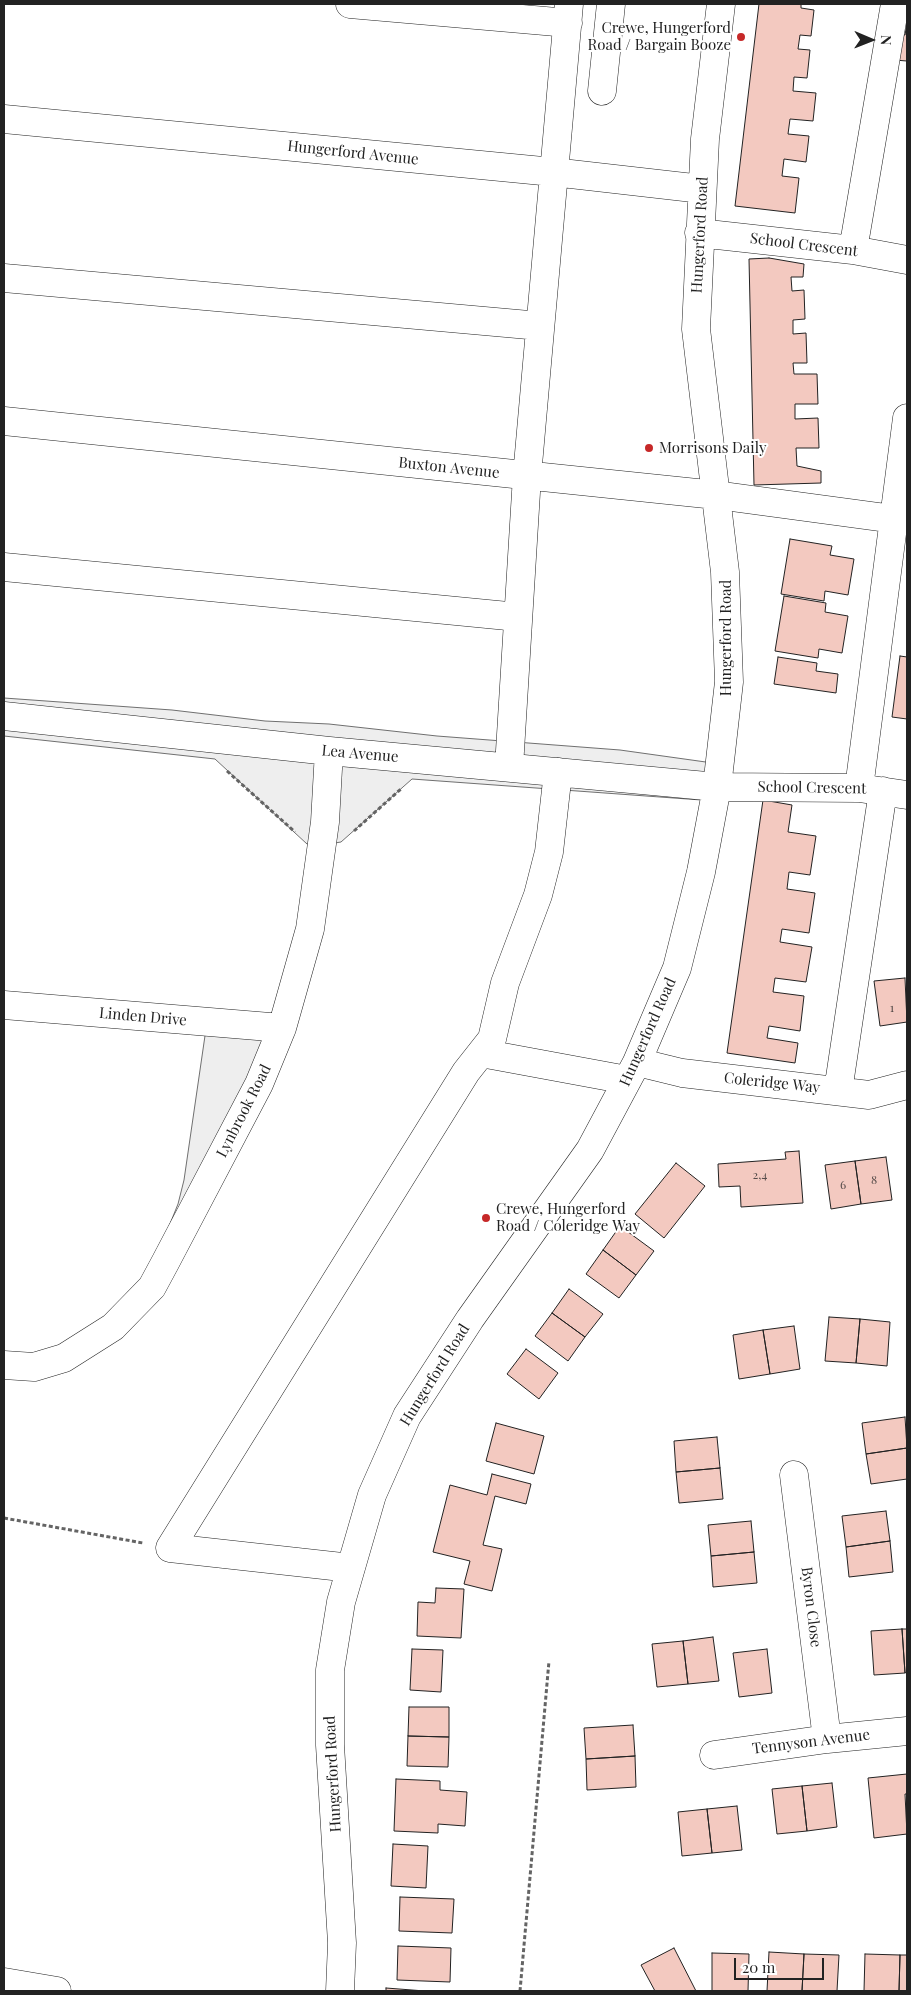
<!DOCTYPE html>
<style>
body{margin:0}
#map{position:relative;width:911px;height:1995px;overflow:hidden;background:#fff;font-family:"Playfair Display",serif}
canvas{display:block}
.frame{position:absolute;inset:0;border:5px solid #222;pointer-events:none}
.north{position:absolute;left:846px;top:15px;width:50px;height:50px;-webkit-text-stroke:4px #fff;paint-order:stroke;rotate:91deg;font-size:14px;font-weight:700;line-height:20px;text-align:center;color:#222}
.north::after{content:'';display:block;margin:auto;width:18px;height:22px;background:#222;clip-path:polygon(50% 0,100% 100%,50% 72%,0 100%)}
.scale{position:absolute;left:734px;top:1958px;width:90px;height:22px;box-sizing:border-box;border:2px solid #222;border-top:0;padding-left:6px;font-size:15px;line-height:18px;white-space:nowrap;color:#222;-webkit-text-stroke:4px #fff;paint-order:stroke}
</style>
<div id="map">
<canvas width="911" height="1995"></canvas>
<div class="frame"></div>
<div class="north">N</div>
<div class="scale">20 m</div>
</div>
<script>
const ctx = document.querySelector('canvas').getContext('2d');
ctx.lineJoin = 'round';
function fillPath(path, color) { ctx.fillStyle = color; ctx.fill(path, 'evenodd'); }
const toPath = rows => new Path2D(rows.map(r => 'M' + r).join(''));
function strokePath(path, color, width, dash) { ctx.strokeStyle = color; ctx.lineWidth = width; ctx.lineCap = dash ? 'butt' : 'round'; ctx.setLineDash(dash || []); ctx.stroke(path); }
function label(font, color, halo, rows, align = 'center') {
  ctx.font = font + ' "Playfair Display",serif'; ctx.lineWidth = 4; ctx.setLineDash([]); ctx.textBaseline = 'middle'; ctx.strokeStyle = halo; ctx.fillStyle = color; for (const [text, x, y, turn = 0] of rows) {
    ctx.save(); ctx.translate(x, y); ctx.rotate((+turn || 0) * Math.PI / 180); ctx.textAlign = isNaN(turn) ? turn : align; if (halo) ctx.strokeText(text, 0, 0); ctx.fillText(text, 0, 0); ctx.restore();
  }
}
const green = toPath([
 [4,698,172,710,265,721,329,724,437,736,620,750,720,764,715,801,412,779,341,842,322,845,307,844,215,759,4,736,4,698],
 [207,1022,282,1028,157,1256,178,1204,184,1180,207,1022]
]);
fillPath(green, '#eee');
strokePath(green, '#6f6f6f', 1);
const building = toPath([
 [759,4,801,4,801,8,814,10,811,36,800,35,798,49,810,50,807,78,794,77,793,91,816,93,813,121,790,119,788,134,809,136,806,162,784,159,782,176,799,178,795,213,735,206,759,4],
 [907,23,907,61,894,60,898,34,905,35,907,23],
 [769,258,804,264,803,277,791,277,792,291,804,290,805,319,793,320,793,334,806,333,807,363,793,363,794,374,817,374,818,404,795,404,795,419,818,418,819,448,796,448,797,466,821,471,821,483,754,485,749,259,769,258],
 [790,539,832,546,830,555,854,559,848,595,825,591,824,601,781,594,790,539],
 [784,596,826,603,825,612,848,616,842,653,819,649,818,658,775,651,784,596],
 [900,656,907,657,907,719,892,717,900,656],
 [778,657,817,663,816,671,838,674,836,693,774,684,778,657],
 [763,800,792,805,788,832,816,836,810,875,789,872,787,889,815,893,809,933,782,929,780,942,812,947,806,982,775,978,773,992,804,996,800,1031,769,1026,767,1038,798,1043,795,1063,727,1053,763,800],
 [905,978,907,1022,880,1026,874,981,905,978],
 [799,1151,803,1203,741,1207,740,1186,719,1187,718,1164,786,1159,785,1152,799,1151],
 [886,1157,892,1200,861,1204,855,1161,886,1157],
 [855,1161,861,1204,831,1209,825,1165,855,1161],
 [676,1163,705,1186,664,1238,635,1214,676,1163],
 [620,1226,654,1251,636,1275,603,1250,620,1226],
 [603,1250,636,1275,619,1298,586,1274,603,1250],
 [569,1289,603,1314,585,1337,552,1313,569,1289],
 [552,1313,585,1337,568,1361,535,1336,552,1313],
 [829,1317,860,1319,856,1363,825,1361,829,1317],
 [860,1319,890,1322,887,1366,856,1363,860,1319],
 [794,1326,800,1369,770,1374,763,1330,794,1326],
 [763,1330,770,1374,739,1379,733,1335,763,1330],
 [526,1349,558,1373,539,1399,507,1374,526,1349],
 [905,1417,907,1448,866,1454,862,1423,905,1417],
 [496,1423,544,1436,534,1474,486,1461,496,1423],
 [717,1437,720,1468,676,1472,674,1441,717,1437],
 [907,1448,907,1479,871,1484,866,1454,907,1448],
 [720,1468,723,1499,679,1503,676,1472,720,1468],
 [492,1474,531,1484,526,1504,495,1496,483,1545,502,1549,492,1591,464,1584,470,1561,433,1552,450,1485,487,1495,492,1474],
 [886,1511,890,1541,846,1547,842,1516,886,1511],
 [751,1521,754,1552,711,1556,708,1525,751,1521],
 [890,1541,893,1572,849,1577,846,1547,890,1541],
 [754,1552,757,1583,713,1587,711,1556,754,1552],
 [436,1588,464,1589,461,1638,417,1636,418,1602,435,1603,436,1588],
 [902,1629,907,1629,907,1672,905,1673,902,1629],
 [902,1629,905,1673,874,1675,871,1631,902,1629],
 [713,1637,719,1681,688,1684,683,1641,713,1637],
 [683,1641,688,1684,657,1687,652,1644,683,1641],
 [412,1649,443,1650,441,1692,410,1690,412,1649],
 [767,1649,772,1693,739,1697,733,1653,767,1649],
 [409,1707,449,1707,449,1737,408,1736,409,1707],
 [633,1725,635,1756,586,1759,584,1728,633,1725],
 [408,1736,449,1737,448,1767,407,1766,408,1736],
 [635,1756,636,1787,587,1790,586,1759,635,1756],
 [907,1774,907,1794,905,1794,907,1834,874,1838,868,1778,907,1774],
 [396,1779,440,1781,440,1790,467,1792,465,1826,438,1824,438,1833,394,1831,396,1779],
 [832,1783,837,1827,807,1831,802,1786,832,1783],
 [802,1786,807,1831,777,1834,772,1789,802,1786],
 [737,1806,742,1850,712,1853,707,1809,737,1806],
 [707,1809,712,1853,682,1856,678,1812,707,1809],
 [393,1844,428,1846,426,1888,391,1886,393,1844],
 [400,1897,454,1899,452,1933,399,1931,400,1897],
 [398,1946,451,1948,450,1982,397,1980,398,1946],
 [674,1948,696,1991,655,1991,641,1965,674,1948],
 [769,1952,804,1954,802,1991,767,1991,769,1952],
 [712,1953,749,1954,748,1991,712,1991,712,1953],
 [804,1954,839,1955,837,1991,802,1991,804,1954],
 [865,1954,900,1955,899,1991,864,1991,865,1954],
 [900,1955,907,1955,907,1991,899,1991,900,1955],
 [386,1988,425,1991,386,1991,386,1988]
]);
fillPath(building, '#f3c9c0');
strokePath(building, '#222', 1);
const minor = toPath([
 [350,4,568,23],
 [602,91,611,4],
 [4,119,553,172,702,189],
 [699,233,853,250,907,260],
 [853,250,895,4],
 [4,278,540,326],
 [4,421,716,495,894,519],
 [4,567,518,617],
 [4,716,329,751,717,787,859,788,907,795],
 [509,767,527,476,569,4],
 [859,788,907,418],
 [4,1005,282,1028],
 [481,1053,627,1080],
 [637,1062,682,1073,869,1095,907,1085],
 [838,1091,883,791],
 [4,1365,34,1367,64,1358,113,1327,152,1287,166,1261,259,1084,282,1028,310,929,325,822,329,751],
 [794,1475,827,1739],
 [351,1568,170,1548,466,1072,492,1039,505,983,538,895,549,852,558,772],
 [714,1755,827,1739,907,1731],
 [4,1982,57,1991],
 [340,1991,342,1943,330,1745,330,1670,341,1602,372,1495,407,1416,470,1319,590,1150,637,1062,677,968,701,872,717,787,729,682,725,572,696,329,705,139,721,4]
]);
strokePath(minor, '#222', 29);
strokePath(toPath([
 [227,771,295,832],
 [354,831,402,788],
 [4,1518,143,1543],
 [520,1991,549,1661]
]), '#646464', 3, [4, 2.5]);
strokePath(minor, '#fff', 28);
for (const [x, y, r, color] of [
 [741,37,5,"#c62828"],
 [649,448,5,"#c62828"],
 [486,1218,5,"#c62828"]
]) { const dot = new Path2D(); dot.arc(x, y, r, 0, 2 * Math.PI); ctx.fillStyle = color; ctx.fill(dot); strokePath(dot, '#fff', 2); }
label('12px', '#564c4a', null, [
 ["1",892,1008],
 ["2,4",760,1175],
 ["8",874,1180],
 ["6",843,1185]
]);
label('15px', '#222', '#fff', [
 ["Crewe, Hungerford",731,28,"right"],
 ["Road / Bargain Booze",731,45,"right"],
 ["Morrisons Daily",659,448],
 ["Crewe, Hungerford",496,1209],
 ["Road / Coleridge Way",496,1226]
], 'left');
label('15px', '#222', '#fff', [
 ["Hungerford Avenue",353,153,6],
 ["Hungerford Road",700,235,-87],
 ["School Crescent",804,245,7],
 ["Buxton Avenue",449,468,6],
 ["Hungerford Road",726,638,-90],
 ["Lea Avenue",360,754,5],
 ["School Crescent",812,788,1],
 ["Linden Drive",143,1017,5],
 ["Hungerford Road",648,1032,-66],
 ["Coleridge Way",772,1083,6],
 ["Lynbrook Road",244,1111,-63],
 ["Hungerford Road",435,1375,-58],
 ["Byron Close",811,1607,83],
 ["Tennyson Avenue",811,1742,-7],
 ["Hungerford Road",333,1774,-93]
]);
</script>
